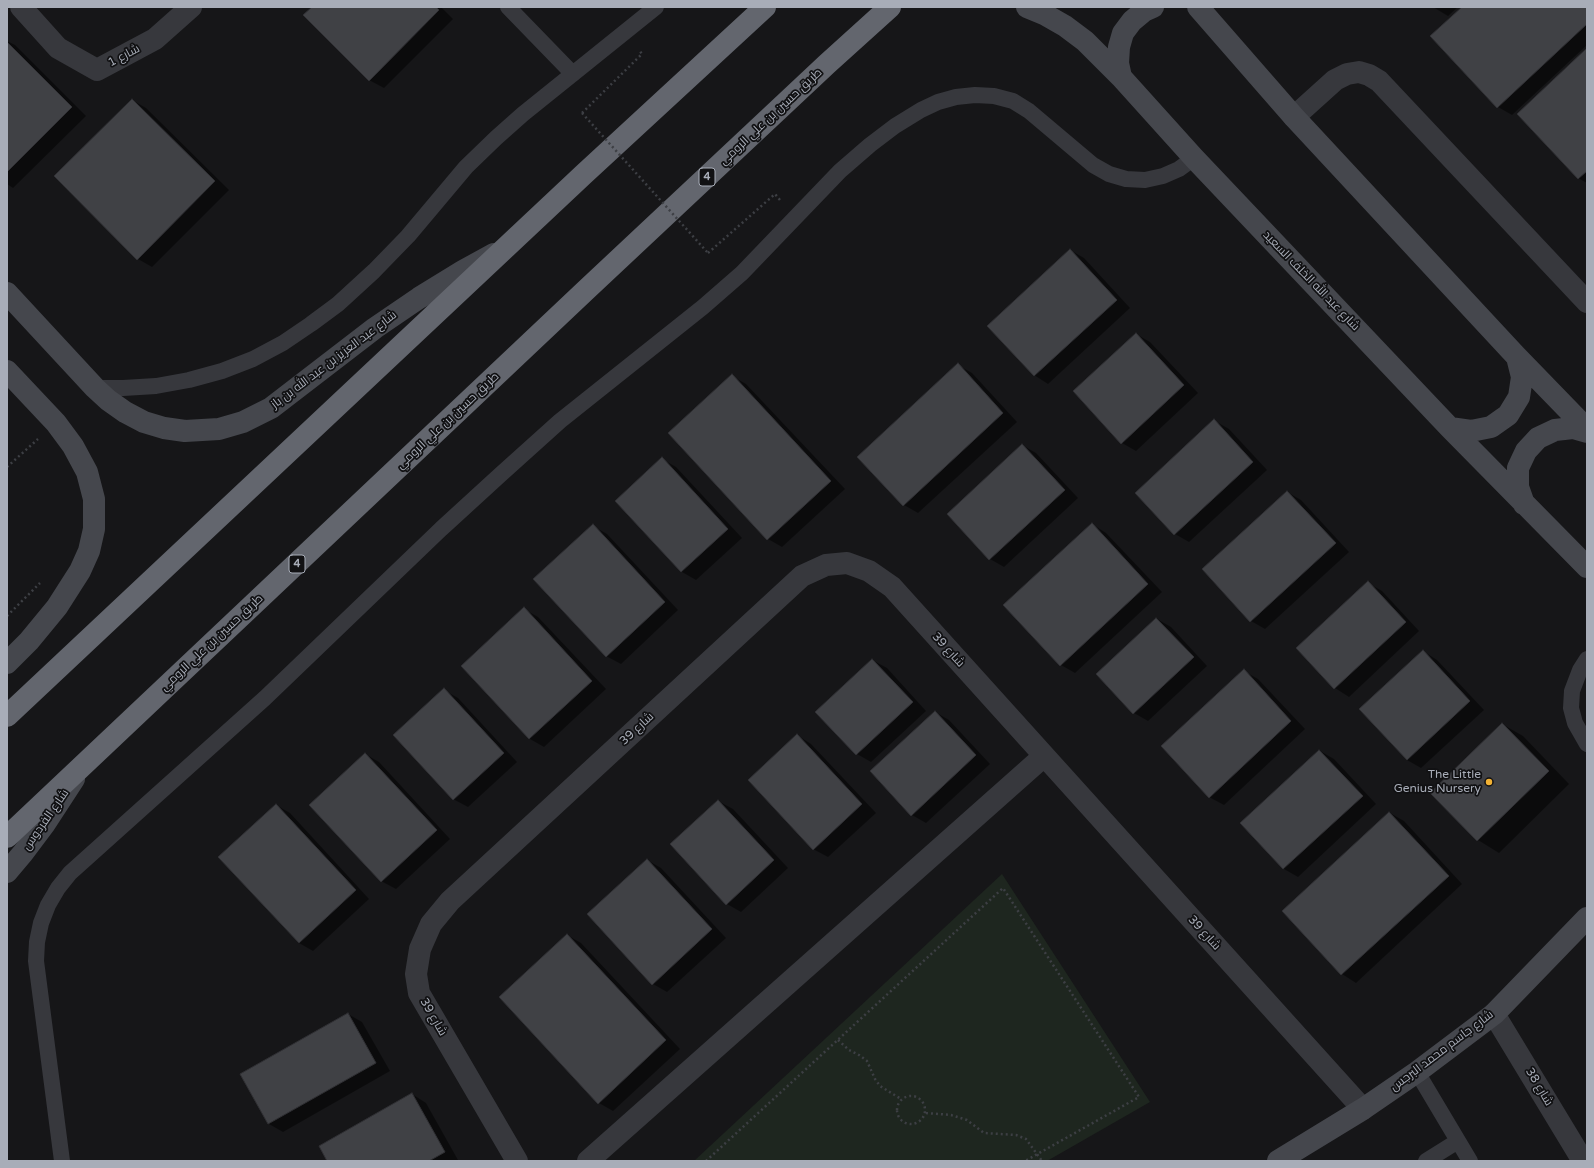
<!DOCTYPE html>
<meta charset="utf-8">
<style>
body{margin:0}
#map{position:relative;width:1594px;height:1168px;overflow:hidden;background:#161618;font-family:"Varela Round",sans-serif}
canvas{display:block}
.frame{position:absolute;inset:0;border:8px solid #a8adb8;pointer-events:none}
</style>
<div id="map">
<canvas width="1594" height="1168"></canvas>
<div class="frame"></div>
</div>
<script>
const ctx = document.querySelector('canvas').getContext('2d');
ctx.lineJoin = 'round';
function fillPath(path, color) { ctx.fillStyle = color; ctx.fill(path, 'evenodd'); }
const toPath = rows => new Path2D(rows.map(r => 'M' + r).join(''));
function strokePath(path, color, width, dash) { ctx.strokeStyle = color; ctx.lineWidth = width; ctx.lineCap = dash ? 'butt' : 'round'; ctx.setLineDash(dash || []); ctx.stroke(path); }
function label(font, color, halo, rows, align = 'center') {
  ctx.font = font + ' "Varela Round",Cairo,sans-serif'; ctx.lineWidth = 3.5; ctx.setLineDash([]); ctx.textBaseline = 'middle'; ctx.strokeStyle = halo; ctx.fillStyle = color; for (const [text, x, y, turn = 0] of rows) {
    ctx.save(); ctx.translate(x, y); ctx.rotate((+turn || 0) * Math.PI / 180); ctx.textAlign = isNaN(turn) ? turn : align; if (halo) ctx.strokeText(text, 0, 0); ctx.fillText(text, 0, 0); ctx.restore();
  }
}
fillPath(toPath([
 [1002,874,1150,1102,1047,1161,694,1161]
]), '#1e261f');
fillPath(toPath([
 [313,7,441,7,453,19,384,88,369,80],
 [1433,7,1458,7,1448,16],
 [1463,7,1587,7,1587,45,1512,115,1498,107,1432,36],
 [7,41,15,45,86,116,13,188,7,184],
 [1587,49,1587,183,1578,178],
 [132,100,146,108,229,190,152,267,138,259],
 [1070,250,1084,258,1130,308,1048,384,1034,375],
 [1136,334,1150,342,1198,393,1136,451,1122,443],
 [958,365,972,373,1017,422,918,513,904,505],
 [732,376,746,384,845,489,782,547,768,539,670,433],
 [1215,421,1229,429,1267,470,1189,542,1175,534],
 [1022,445,1036,453,1078,498,1004,567,990,559],
 [662,459,676,467,742,538,696,580,682,572,616,501],
 [1287,492,1301,500,1349,552,1265,629,1251,621,1203,569],
 [1092,524,1106,533,1162,592,1075,673,1061,665],
 [593,526,607,534,678,610,621,664,606,656],
 [1368,583,1382,591,1419,631,1349,697,1335,688],
 [524,609,538,617,606,689,544,747,530,739,462,666],
 [1157,619,1171,627,1207,666,1148,721,1134,713],
 [1423,651,1437,660,1484,710,1421,768,1407,760],
 [872,660,887,668,926,711,871,762,857,754],
 [1244,671,1258,679,1305,729,1224,805,1209,797],
 [444,690,458,698,517,762,468,807,453,799],
 [935,712,949,720,990,764,926,823,912,815],
 [1502,724,1523,736,1569,784,1499,853,1478,840,1431,793],
 [797,735,811,744,876,813,828,857,813,849],
 [1320,751,1334,759,1376,804,1298,877,1284,869,1242,823],
 [365,754,379,762,450,839,396,889,381,881],
 [718,801,733,809,788,868,741,912,727,904],
 [276,805,290,813,369,899,313,951,299,943],
 [1390,813,1404,821,1462,884,1356,983,1342,974,1284,911],
 [647,860,661,868,726,938,667,992,653,984,588,914],
 [567,935,581,943,680,1049,613,1111,599,1103],
 [348,1014,362,1022,390,1071,283,1132,269,1124,241,1074],
 [412,1094,426,1103,458,1160,328,1161]
]), '#0007');
const building = toPath([
 [312,7,436,7,439,10,369,81,303,15,312,7],
 [1462,7,1587,7,1587,24,1497,108,1430,36,1462,7],
 [7,42,72,107,7,172,7,42],
 [1587,48,1587,171,1578,179,1517,114,1587,48],
 [132,99,215,181,137,260,54,176,132,99],
 [1070,249,1117,300,1034,376,987,326,1070,249],
 [1136,333,1184,385,1121,444,1073,391,1136,333],
 [958,363,1003,413,903,506,857,457,958,363],
 [732,374,831,481,767,540,668,433,732,374],
 [1214,419,1253,462,1174,535,1135,493,1214,419],
 [1022,444,1065,490,989,560,947,514,1022,444],
 [662,457,728,529,681,572,615,501,662,457],
 [1287,491,1336,543,1250,622,1202,569,1287,491],
 [1092,523,1148,584,1060,666,1003,605,1092,523],
 [593,524,665,602,606,657,533,579,593,524],
 [1368,581,1406,622,1334,689,1296,648,1368,581],
 [524,607,592,681,529,739,461,666,524,607],
 [1156,618,1194,657,1133,714,1096,674,1156,618],
 [1423,650,1470,701,1407,760,1359,709,1423,650],
 [872,659,913,702,856,755,815,712,872,659],
 [1244,669,1291,721,1209,798,1161,746,1244,669],
 [444,688,504,753,453,800,393,735,444,688],
 [935,711,976,755,911,816,870,771,935,711],
 [1502,723,1549,771,1477,841,1430,793,1502,723],
 [797,734,862,804,813,850,748,780,797,734],
 [1319,750,1363,796,1283,869,1240,823,1319,750],
 [365,753,437,830,381,882,309,805,365,753],
 [718,800,774,860,726,905,670,844,718,800],
 [276,804,356,890,299,943,218,857,276,804],
 [1389,812,1449,876,1341,975,1282,911,1389,812],
 [647,859,712,929,652,985,587,914,647,859],
 [567,934,666,1040,598,1104,499,997,567,934],
 [348,1013,376,1063,268,1124,240,1074,348,1013],
 [412,1093,445,1152,429,1161,327,1161,319,1146,412,1093]
]);
fillPath(building, '#404145');
strokePath(building, '#303034', 1);
strokePath(toPath([
 [582,113,642,54,639,50],
 [708,253,775,194,780,200],
 [7,467,38,439],
 [7,616,40,583],
 [838,1040,849,1050,859,1055,867,1061,875,1079,880,1086,901,1099],
 '897 1110a14 14 0 1 1 28 0a14 14 0 1 1-28 0Z',
 [926,1113,951,1115,967,1120,984,1133,1016,1135,1026,1139,1042,1161],
 [706,1161,1003,888,1139,1097,1025,1161]
]), '#3d3f44', 2.5, [2, 3]);
strokePath(toPath([
 [508,7,573,74],
 [95,388,123,388,156,386,189,380,222,371,253,359,283,343,311,324,338,304,374,271,408,236,466,167,496,138,523,114,656,7],
 [1587,659,1580,670,1572,691,1571,708,1575,723,1587,744],
 [1417,1072,1470,1161],
 [62,1161,36,961,37,942,41,923,48,905,58,888,70,873,265,698,441,529,500,475,560,421,703,307,742,273,840,171,870,145,895,126,921,110,938,102,956,97,975,95,994,96,1013,101,1029,111,1093,165,1109,174,1126,179,1145,180,1163,176,1179,169,1194,158],
 [1426,1161,1458,1141]
]), '#37383d', 16);
strokePath(toPath([
 [21,7,58,48,97,70,155,39,191,7],
 [1294,117,1335,80,1347,74,1359,72,1369,75,1379,81,1587,302],
 [1494,1014,1583,1161],
 [517,1161,419,993,416,974,420,949,431,924,450,901,802,576,826,565,847,563,869,571,892,587,1363,1109],
 [588,1161,1044,756]
]), '#37383d', 22);
strokePath(toPath([
 [1027,7,1044,14,1065,26,1085,41,1121,77,1194,158,1450,428,1587,567],
 [1198,7,1294,117,1517,357,1587,429],
 [1121,77,1118,63,1119,47,1123,33,1132,21,1144,11,1153,7],
 [7,293,95,388,108,400,125,412,144,422,164,428,185,431,219,429,243,422,271,408,375,328,419,298,463,271,494,254],
 [7,371,56,423,73,446,87,472,94,499,94,529,89,551,80,571,57,607,29,641,7,663],
 [1450,428,1471,431,1491,427,1508,415,1519,397,1522,377,1517,357],
 [1524,504,1518,487,1518,468,1526,451,1538,438,1555,430,1573,428,1587,432],
 [7,872,23,853,44,825,74,779],
 [1278,1161,1363,1109,1417,1072,1494,1014,1587,918]
]), '#45474d', 22);
strokePath(toPath([
 [7,716,584,174,765,7],
 [7,837,586,290,827,64,890,7]
]), '#63666e', 22);
strokePath(toPath([
 [582,113,708,253]
]), '#3d3f44', 2.5, [2, 3]);
for (const [x, y, r, color] of [
 [1489,782,4,"#f2b134"]
]) { const dot = new Path2D(); dot.arc(x, y, r, 0, 2 * Math.PI); ctx.fillStyle = color; ctx.fill(dot); strokePath(dot, '#111113', 1.5); }
for (const [x, y, w] of [
 [707,177,16],
 [297,564,16]
]) { const box = new Path2D(); box.roundRect(x - w / 2, y - 9, w, 18, 3); ctx.fillStyle = '#111113'; ctx.fill(box); strokePath(box, '#a8adb8', 1); }
label('bold 11px', '#a8adb8', null, [
 ["4",707,177],
 ["4",297,564]
]);
label('12px', '#a8adb8', '#111113', [
 ["شارع 1",124,56,-28],
 ["طريق حسين بن علي الرومي",771,117,-43],
 ["شارع عبد الله الخلف السعيد",1311,281,46],
 ["شارع عبد العزيز بن عبد الله بن باز",334,360,-37],
 ["طريق حسين بن علي الرومي",448,421,-43],
 ["طريق حسين بن علي الرومي",212,643,-43],
 ["شارع 39",948,650,48],
 ["شارع 39",637,729,-43],
 ["شارع الفردوس",46,820,-55],
 ["شارع 39",1204,933,48],
 ["شارع 39",433,1017,60],
 ["شارع جاسم محمد البرجس",1442,1051,-37],
 ["شارع 38",1539,1087,59]
]);
label('12px', '#a8adb8', '#111113', [
 ["The Little",1481,775],
 ["Genius Nursery",1481,789]
], 'right');
</script>
